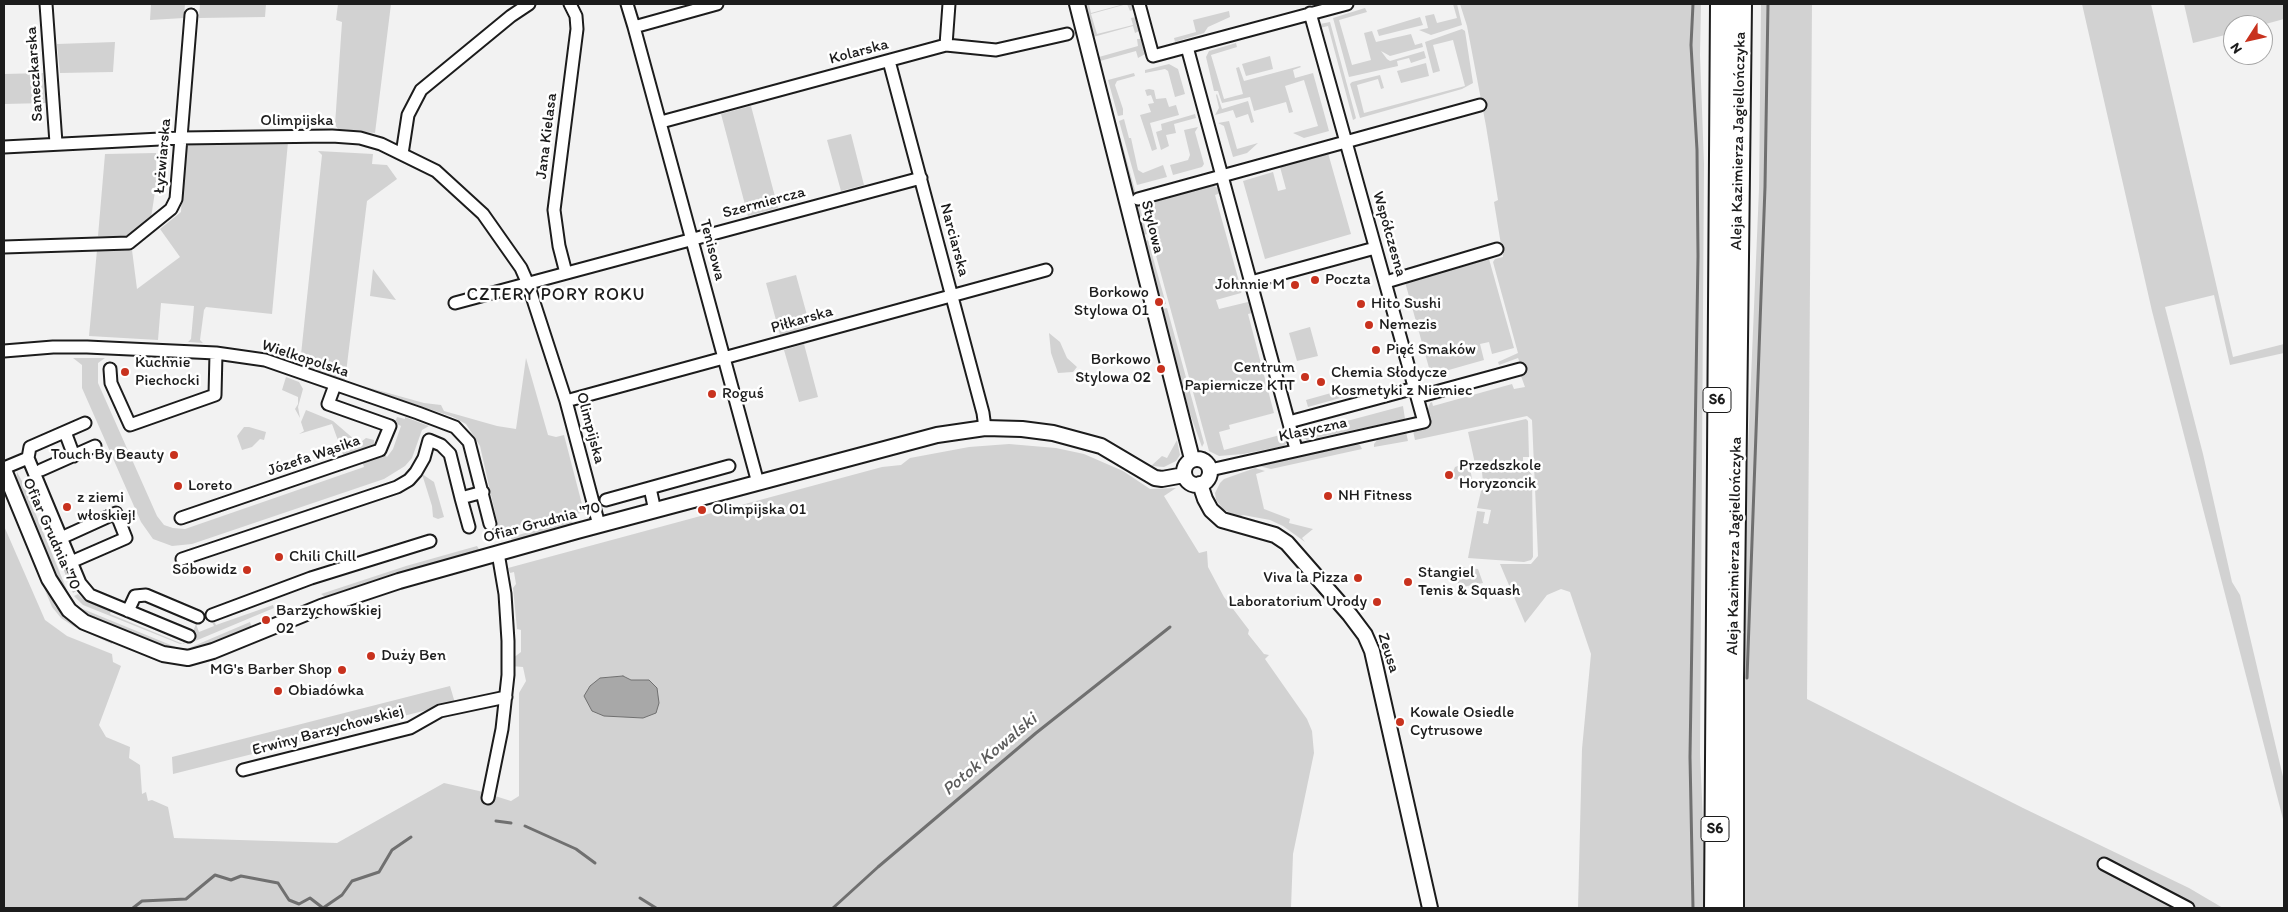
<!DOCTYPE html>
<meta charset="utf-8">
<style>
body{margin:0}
#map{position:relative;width:2288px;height:912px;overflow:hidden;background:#f2f2f2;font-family:Itim,sans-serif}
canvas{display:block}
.frame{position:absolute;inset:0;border:5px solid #1c1c1c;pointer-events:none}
.north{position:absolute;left:2223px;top:15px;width:50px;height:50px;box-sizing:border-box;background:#fff;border:1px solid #a4a4a4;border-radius:50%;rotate:235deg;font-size:14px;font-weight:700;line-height:20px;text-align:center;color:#1c1c1c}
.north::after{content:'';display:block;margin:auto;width:18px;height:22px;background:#c8321e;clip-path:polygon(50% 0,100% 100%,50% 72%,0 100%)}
</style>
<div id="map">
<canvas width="2288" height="912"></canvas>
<div class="frame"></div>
<div class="north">N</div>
</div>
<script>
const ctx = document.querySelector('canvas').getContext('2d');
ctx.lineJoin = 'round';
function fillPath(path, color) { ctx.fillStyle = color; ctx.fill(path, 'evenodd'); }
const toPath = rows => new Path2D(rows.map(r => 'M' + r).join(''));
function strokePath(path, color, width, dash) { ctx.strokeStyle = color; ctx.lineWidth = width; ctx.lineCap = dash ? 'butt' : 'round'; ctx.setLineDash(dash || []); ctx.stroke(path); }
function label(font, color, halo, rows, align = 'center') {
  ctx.font = font + ' Itim,sans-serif'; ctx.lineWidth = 5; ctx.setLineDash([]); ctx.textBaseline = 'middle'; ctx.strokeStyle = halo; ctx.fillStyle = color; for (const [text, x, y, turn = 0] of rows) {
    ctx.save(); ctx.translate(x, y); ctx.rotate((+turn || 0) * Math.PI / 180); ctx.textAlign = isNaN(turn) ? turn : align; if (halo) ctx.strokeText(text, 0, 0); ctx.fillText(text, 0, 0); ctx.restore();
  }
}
fillPath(toPath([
 [151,4,185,4,184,18,150,20],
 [200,4,266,4,265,17,199,18],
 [338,4,391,4,375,133,339,130,335,125,342,22,336,20],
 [1082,4,1089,4,1091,13,1124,4,1136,4,1135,9,1130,11,1127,4,1091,14,1097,34,1133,25,1131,18,1136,17,1139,18,1141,30,1135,33,1133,26,1093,37,1099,57,1138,46,1137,39,1143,39,1147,53,1138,58,1136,51,1100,61,1100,68,1098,65],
 [1453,4,1457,4,1462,25,1431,35,1419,30,1428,28,1425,16,1434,14,1437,23,1457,18],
 [1460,4,1701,4,1700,55,1704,164,1700,754,1704,843,1704,908,1578,908,1582,749,1591,654,1570,592,1561,589,1547,595,1525,623,1500,564,1531,564,1538,556,1532,420,1527,416,1415,440,1413,431,1430,427,1425,410,1428,409,1430,403,1432,402,1433,406,1512,384,1514,389,1525,387,1521,376,1510,377,1524,373,1518,358,1499,365,1498,362,1518,353,1493,262,1495,259,1503,257,1494,202,1498,200,1486,126,1467,26],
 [1761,4,1812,4,1807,699,2023,808,2189,888,2223,908,1741,908,1742,680,1748,449,1759,189],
 [2082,4,2151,4,2233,357,2284,344,2284,353,2230,365,2214,295,2165,307,2203,454,2232,582,2240,595,2284,781,2284,823,2152,311],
 [2184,4,2284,4,2284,19,2262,25,2233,25,2233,33,2193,43],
 [1365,8,1367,12,1339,20,1352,65,1371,60,1364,33,1372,31,1376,42,1411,34,1415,45,1422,43,1423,47,1390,56,1381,51,1387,59,1390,61,1424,51,1426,58,1411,63,1409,58,1397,61,1398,66,1349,77,1333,18],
 [1229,11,1230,17,1208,27,1204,33,1175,42,1174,38,1196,32,1193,20],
 [1420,17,1423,25,1379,36,1377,30],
 [1330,22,1356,118,1355,119,1353,120,1328,26,1320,28,1320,24],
 [1462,29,1465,31,1473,83,1462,89,1360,118,1350,84,1352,82,1380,75,1384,88,1381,89,1378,79,1357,85,1364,113,1465,86,1453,40,1433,45,1440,71,1433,73,1425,42],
 [115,42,113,72,60,73,57,44],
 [1236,43,1237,47,1211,55,1224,99,1243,94,1236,68,1239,67,1244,81,1300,66,1301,67,1293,70,1295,78,1313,73,1329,131,1304,138,1293,133,1318,126,1304,80,1285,86,1293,112,1289,113,1286,102,1254,111,1250,97,1222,103,1218,91,1214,91,1206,57,1209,51],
 [1270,56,1273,69,1246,76,1242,64],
 [1426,63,1429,76,1401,83,1397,71],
 [1169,64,1178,69,1185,94,1175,97,1168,71,1165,69,1145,73,1145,70],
 [43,73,46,103,4,104,4,74],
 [1134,73,1135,76,1117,81,1115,85,1123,109,1123,115,1118,116,1108,80],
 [1104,78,1147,234,1140,236,1100,79],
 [1149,89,1154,90,1156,99,1166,98,1169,107,1176,105,1179,115,1150,123,1157,149,1152,151,1140,115,1151,112,1148,104,1154,103,1151,95,1147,96,1145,90],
 [1217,94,1222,109,1248,101,1254,122,1251,123,1248,114,1236,118,1233,110,1215,115,1219,108,1216,95],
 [751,106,778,208,748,216,721,114],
 [1195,114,1196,118,1174,124,1176,133,1166,135,1169,146,1161,150,1156,132,1162,130,1161,124],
 [1124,119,1129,138,1131,138,1138,170,1143,173,1163,165,1167,177,1137,185,1119,121],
 [1229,121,1237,149,1258,143,1247,153,1233,157,1224,126,1218,123],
 [1198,127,1195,132,1204,164,1202,167,1173,175,1170,165,1188,160,1190,155,1184,130],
 [851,134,864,185,841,191,827,140],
 [288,142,272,314,206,307,204,310,200,340,203,343,188,342,191,339,194,306,161,303,158,340,89,336,97,250,132,250,137,289,180,257,160,229,181,212,184,144],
 [318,151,373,154,372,164,387,165,397,179,367,201,345,381,424,403,441,405,444,411,497,426,516,429,526,358,548,435,556,437,564,435,584,512,500,535,480,446,466,424,453,417,345,381,300,364,322,155],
 [156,153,156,185,151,218,127,236,98,236,105,154],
 [1328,153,1351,234,1265,259,1243,181,1273,172,1278,191,1286,189,1280,167],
 [1212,185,1220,189,1221,193,1215,195,1240,285,1247,283,1241,293,1216,300,1219,309,1248,302,1251,304,1256,312,1248,314,1274,413,1229,425,1230,429,1219,432,1224,450,1280,435,1279,431,1285,432,1288,441,1284,446,1243,454,1219,456,1209,451,1142,204],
 [1148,240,1166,304,1161,305,1159,298,1156,298,1141,242],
 [1489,259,1514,348,1492,354,1489,342,1480,344,1484,360,1431,375,1405,282],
 [373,269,396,300,370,296],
 [796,275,810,326,780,335,766,283],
 [1167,308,1204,443,1202,447,1189,411,1167,327,1165,327,1158,310],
 [1310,327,1318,356,1297,361,1289,333],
 [1049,333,1060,342,1067,358,1077,367,1073,372,1058,373,1051,353],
 [804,344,818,397,799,402,784,350],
 [73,358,105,358,98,363,98,383,157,516,164,525,173,528,185,529,364,467,362,461,382,452,387,457,393,449,401,426,395,423,397,417,405,419,405,417,429,426,422,430,412,458,405,466,384,479,192,544,172,546,153,539,141,522,82,388,82,365],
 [286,377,299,382,303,389,298,407,300,418,295,409,298,404,298,397,282,390],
 [1356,386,1358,393,1308,407,1306,400],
 [1403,406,1405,419,1307,440,1302,437,1302,433],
 [306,410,333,421,355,440,361,442,366,438,374,440,374,448,344,457,332,424,299,434,304,431,301,422],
 [1526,419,1528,421,1529,457,1523,457,1523,463,1530,466,1476,468,1468,432],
 [244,427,249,427,266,432,264,440,260,439,252,447,242,450,237,436],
 [1406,432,1408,441,1374,447,1374,444,1378,439],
 [1177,440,1180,455,1176,461,1164,467,1151,466,1162,456,1167,458],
 [1355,443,1360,445,1362,449,1271,469,1255,465],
 [1009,444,1056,448,1084,454,1123,471,1150,489,1176,488,1164,496,1199,553,1207,551,1208,567,1224,597,1249,630,1248,634,1264,654,1269,655,1265,659,1307,719,1312,731,1314,753,1293,854,1291,908,4,908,4,526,45,620,67,636,112,654,113,662,121,666,99,725,106,737,130,747,129,758,140,765,142,794,146,792,148,801,152,800,168,807,174,838,337,843,444,783,479,791,511,801,519,796,519,693,526,681,523,667,511,666,513,658,521,652,521,630,517,629,513,588,516,584,514,572,510,573,508,568,882,467,901,465,910,458,969,447],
 [623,676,631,680,649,680,643,718,625,716,600,678],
 [1469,462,1472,479,1468,482,1454,479,1452,474,1455,467],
 [1255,468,1265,471,1256,474,1264,509,1290,519,1289,523,1313,529,1302,538,1305,542,1283,526,1270,520,1243,515,1239,517,1230,513,1223,509,1216,500,1215,493,1220,483,1224,479],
 [1528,469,1532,475,1533,557,1531,560,1524,562,1468,558,1477,511,1485,512,1483,523,1488,524,1491,510,1477,508,1483,483,1482,472],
 [17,472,23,483,71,600,78,607,178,648,189,648,250,622,252,628,204,648,172,651,87,617,79,612,62,592,16,482],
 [422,474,434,482,444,517,438,519,433,517,432,506],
 [4,484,55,606,68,620,113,641,112,644,73,626,61,618,52,607,4,491],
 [38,501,76,591,73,593,36,502],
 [572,520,573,526,512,543,511,537],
 [477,546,480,551,408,571,330,597,325,597,321,594,406,566],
 [1460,567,1478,569,1483,583,1457,588],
 [78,594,82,598,111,611,110,614,183,644,187,636,184,644,180,644,83,605,74,596],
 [273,605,274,608,188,644,196,624,199,632,214,626,212,622,214,621,216,625],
 [450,686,455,703,173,774,172,757]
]), '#d2d2d2');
const water = toPath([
 [623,676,631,680,649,680,657,688,659,703,656,713,643,718,604,716,592,711,584,696,590,686,600,678,623,676]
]);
fillPath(water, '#a8a8a8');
strokePath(water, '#707070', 1);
strokePath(toPath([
 [1693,4,1691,45,1697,150,1698,256,1690,757,1693,908],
 [1747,678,1765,187,1768,4],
 [496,821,511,823],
 [525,826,576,849,595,863],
 [640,898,656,908],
 [133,908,142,901,186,899,215,875,231,880,241,876,278,883,289,900,299,904,310,898,323,908,342,895,352,881,379,872,392,850,411,837],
 [833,908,878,867,1036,733,1170,627]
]), '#707070', 3);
const minor = toPath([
 [46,4,56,143],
 [627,4,634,27],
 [717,4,634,27,758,483],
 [1139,4,1153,56,1347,4],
 [946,45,949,4],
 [1187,47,1296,449],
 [889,61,983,413,985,428],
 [661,122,946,45,996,50,1067,34],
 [4,147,180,138,332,136,360,138,381,144,436,171,483,214,521,268,528,284,566,401,599,525],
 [402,154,408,115,421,90,511,16,529,4],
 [1138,199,1480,105],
 [4,247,129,243,171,209,176,199,191,15],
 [566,273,559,246,554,210,577,29,576,16,570,4],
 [1251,282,1375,248],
 [1386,282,1497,249],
 [455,303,921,178],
 [4,351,53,347,87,347,216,353,265,360,418,413,455,427,469,442,490,524],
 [110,369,111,383,130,425,215,395,216,353],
 [1417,397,1520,369],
 [566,401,1046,270],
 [1289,422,1415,388],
 [65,432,74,456],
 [28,458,30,447,85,423],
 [4,468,28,458,80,583,90,595,189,636],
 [41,470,95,446],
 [1210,470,1424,422,1310,13],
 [650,488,655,511],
 [461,498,469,527],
 [606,500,729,466],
 [181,518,380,450,390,426,328,404,335,385],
 [61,538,116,513,126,538,71,562],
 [182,559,397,487,409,480,416,472,424,458,429,440,441,445,450,454,461,498,483,492],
 [128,611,135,596,146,595,198,617],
 [212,615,311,578,430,541],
 [243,770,410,728,440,711,506,697],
 [488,798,502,729,508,675,508,641,505,594,498,553],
 [2104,864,2188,908]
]);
const tertiary = toPath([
 [1077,4,1192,459],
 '1184 472a13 13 0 1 1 26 0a13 13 0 1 1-26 0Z',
 [4,470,49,579,69,610,84,622,163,654,188,658,213,651,321,607,399,581,577,531,937,435,985,428,1022,429,1053,433,1101,446,1155,478,1162,479,1184,475],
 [1200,484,1205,499,1211,510,1222,520,1275,535,1287,543,1350,615,1365,635,1372,651,1430,908]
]);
const motorway = toPath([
 [1715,908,1721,4],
 [1733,908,1733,678,1741,4]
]);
strokePath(minor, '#1c1c1c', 15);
strokePath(tertiary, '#1c1c1c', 18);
strokePath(motorway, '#1c1c1c', 24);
strokePath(minor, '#fff', 11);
strokePath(tertiary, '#fff', 14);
strokePath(motorway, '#fff', 20);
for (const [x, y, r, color] of [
 [1315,280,5,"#c8321e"],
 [1295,285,5,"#c8321e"],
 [1159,302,5,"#c8321e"],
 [1361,304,5,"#c8321e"],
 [1369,325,5,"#c8321e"],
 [1376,350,5,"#c8321e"],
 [1161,369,5,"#c8321e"],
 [125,372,5,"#c8321e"],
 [1305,377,5,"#c8321e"],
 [1321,382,5,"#c8321e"],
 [712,394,5,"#c8321e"],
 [174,455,5,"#c8321e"],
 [1449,475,5,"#c8321e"],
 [178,486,5,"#c8321e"],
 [1328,496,5,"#c8321e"],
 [67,507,5,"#c8321e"],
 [702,510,5,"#c8321e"],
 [279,557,5,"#c8321e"],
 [247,570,5,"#c8321e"],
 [1358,578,5,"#c8321e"],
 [1408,582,5,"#c8321e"],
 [1377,602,5,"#c8321e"],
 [266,620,5,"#c8321e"],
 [371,656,5,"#c8321e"],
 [342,670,5,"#c8321e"],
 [278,691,5,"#c8321e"],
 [1400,722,5,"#c8321e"]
]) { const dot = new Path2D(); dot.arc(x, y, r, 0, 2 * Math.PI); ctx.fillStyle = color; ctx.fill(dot); strokePath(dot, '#fff', 2); }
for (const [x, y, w] of [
 [1717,400,28],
 [1715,829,28]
]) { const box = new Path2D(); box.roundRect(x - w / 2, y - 12.5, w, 25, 4); ctx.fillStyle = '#fff'; ctx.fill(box); strokePath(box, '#1c1c1c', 1); }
label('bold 15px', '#1c1c1c', null, [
 ["S6",1717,400],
 ["S6",1715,829]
]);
label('16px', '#1c1c1c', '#fff', [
 ["Kolarska",859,52,-15],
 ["Saneczkarska",35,74,-94],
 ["Olimpijska",297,121],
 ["Jana Kielasa",547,136,-83],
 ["Aleja Kazimierza Jagiellończyka",1739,141,-89],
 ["Łyżwiarska",163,156,-85],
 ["Szermiercza",764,203,-15],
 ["Stylowa",1152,227,76],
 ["Współczesna",1389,234,74],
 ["Narciarska",954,240,75],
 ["Tenisowa",712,250,75],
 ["Piłkarska",802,320,-16],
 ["Wielkopolska",305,359,18],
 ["Olimpijska",590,428,75],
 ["Klasyczna",1313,430,-12],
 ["Józefa Wąsika",314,456,-19],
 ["Ofiar Grudnia '70",542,523,-15],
 ["Ofiar Grudnia '70",51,534,66],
 ["Aleja Kazimierza Jagiellończyka",1735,546,-89],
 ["Zeusa",1388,653,72],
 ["Erwiny Barzychowskiej",328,731,-15]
]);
label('16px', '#1c1c1c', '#fff', [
 ["Poczta",1325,280],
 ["Johnnie M",1285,285,"right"],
 ["Borkowo",1149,293,"right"],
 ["Stylowa 01",1149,311,"right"],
 ["Hito Sushi",1371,304],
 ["Nemezis",1379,325],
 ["Pięć Smaków",1386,350],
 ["Borkowo",1151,360,"right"],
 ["Stylowa 02",1151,378,"right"],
 ["Kuchnie",135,363],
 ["Piechocki",135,381],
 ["Centrum",1295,368,"right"],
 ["Papiernicze KTT",1295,386,"right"],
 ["Chemia Słodycze",1331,373],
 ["Kosmetyki z Niemiec",1331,391],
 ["Roguś",722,394],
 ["Touch By Beauty",164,455,"right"],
 ["Przedszkole",1459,466],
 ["Horyzoncik",1459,484],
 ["Loreto",188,486],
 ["NH Fitness",1338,496],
 ["z ziemi",77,498],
 ["włoskiej!",77,516],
 ["Olimpijska 01",712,510],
 ["Chili Chill",289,557],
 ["Sobowidz",237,570,"right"],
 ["Stangiel",1418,573],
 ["Tenis & Squash",1418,591],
 ["Viva la Pizza",1348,578,"right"],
 ["Laboratorium Urody",1367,602,"right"],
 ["Barzychowskiej",276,611],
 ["02",276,629],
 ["Duży Ben",381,656],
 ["MG's Barber Shop",332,670,"right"],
 ["Obiadówka",288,691],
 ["Kowale Osiedle",1410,713],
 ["Cytrusowe",1410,731]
], 'left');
ctx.letterSpacing = '1px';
label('18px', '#1c1c1c', '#fff', [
 ["CZTERY PORY ROKU",556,295]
]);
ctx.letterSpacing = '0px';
label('italic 18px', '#5b5b5b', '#fff', [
 ["Potok Kowalski",990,755,-40]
]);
</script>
